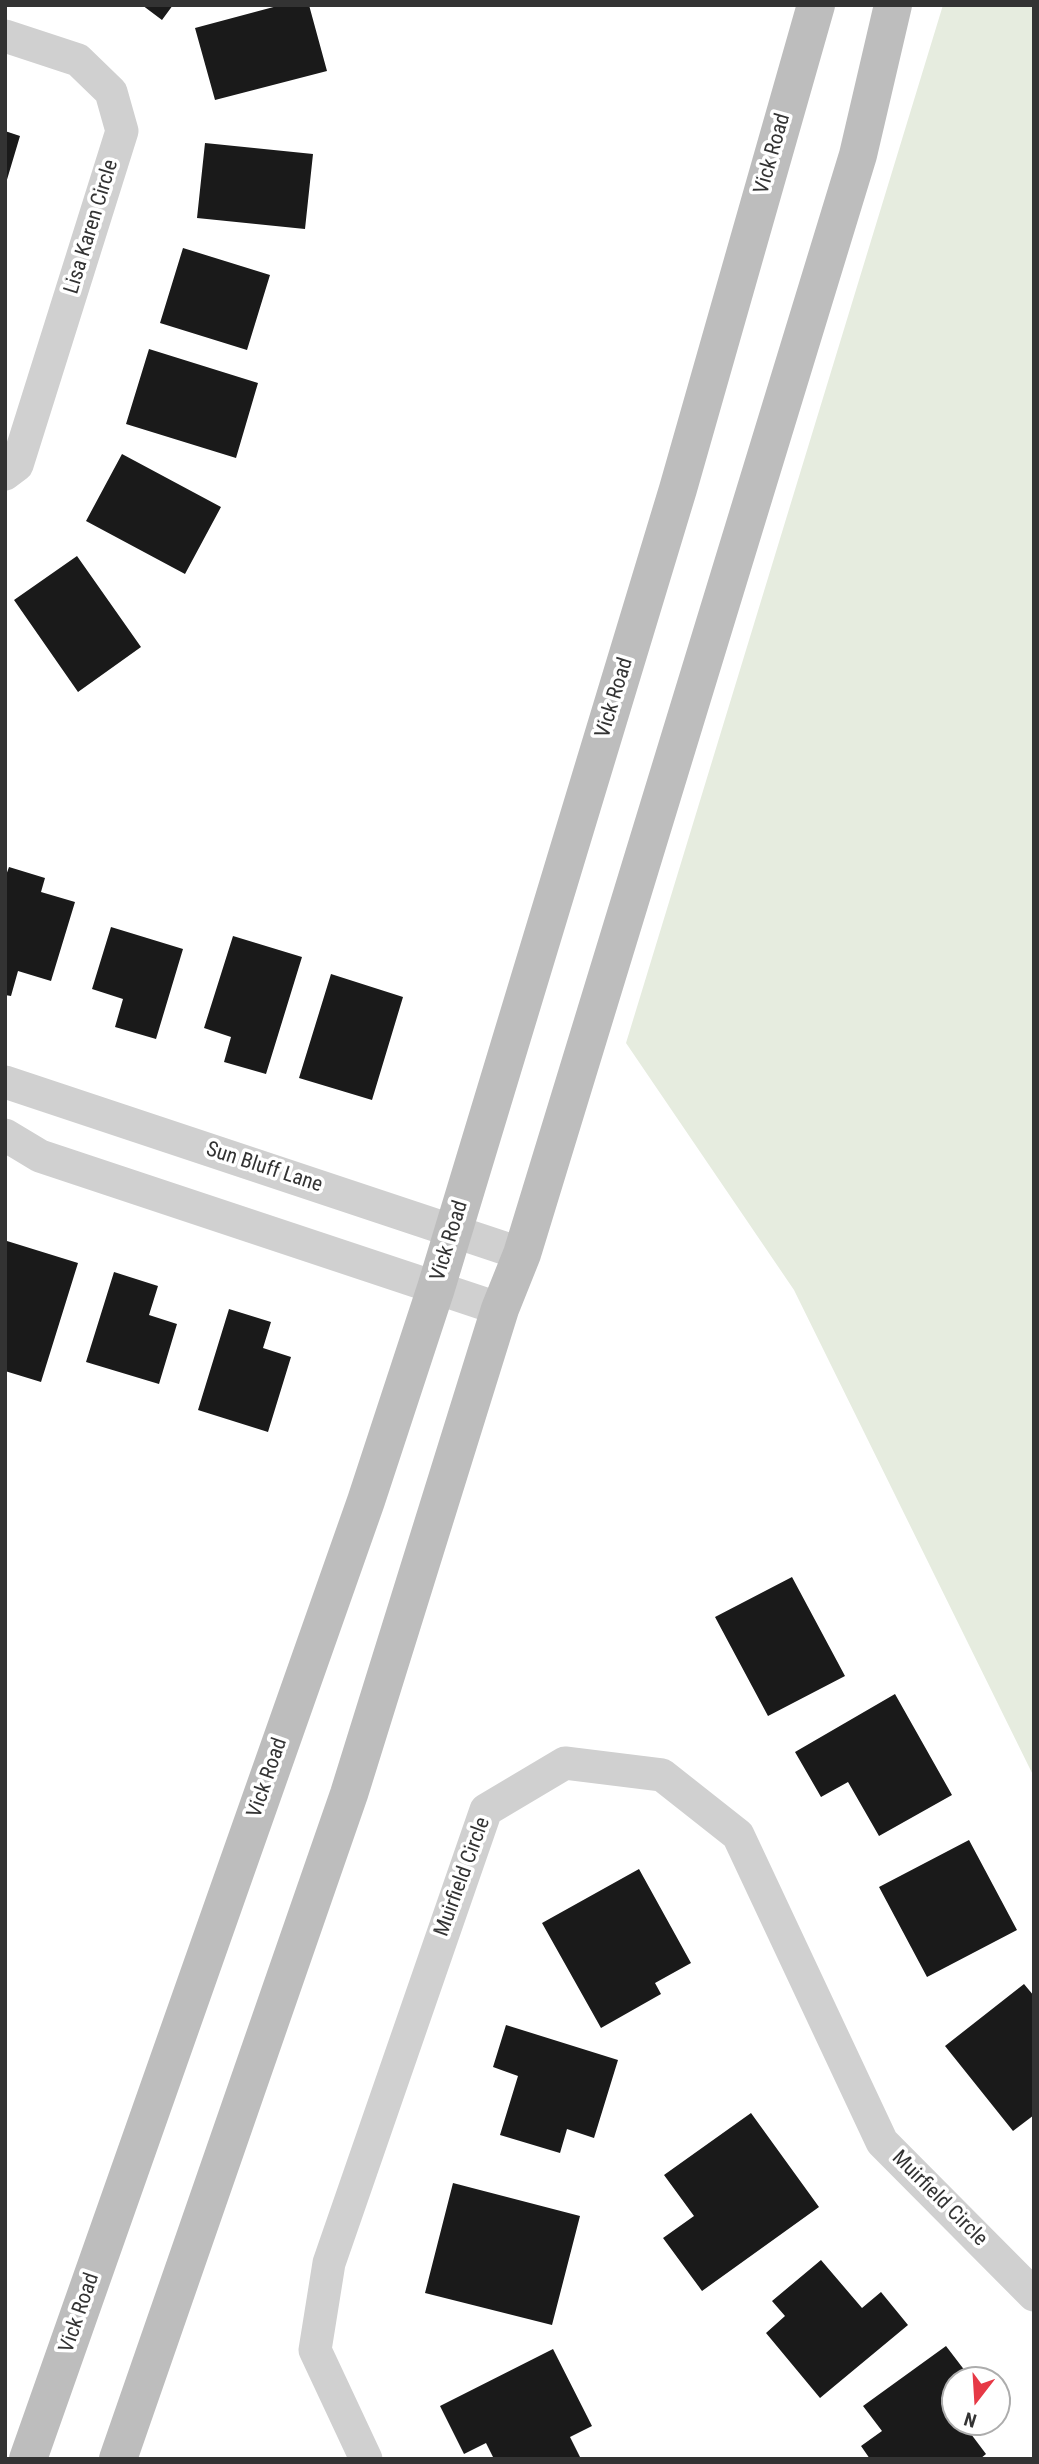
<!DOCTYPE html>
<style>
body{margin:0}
#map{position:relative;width:1039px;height:2464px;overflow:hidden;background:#fff;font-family:"Roboto Condensed",sans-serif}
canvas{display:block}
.frame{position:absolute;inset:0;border:7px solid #333;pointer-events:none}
.north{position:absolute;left:941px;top:2366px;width:70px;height:70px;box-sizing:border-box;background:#fff;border:2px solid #adadad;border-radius:50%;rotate:197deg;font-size:19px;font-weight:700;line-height:28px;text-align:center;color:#333}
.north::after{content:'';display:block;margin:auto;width:24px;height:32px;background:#e63946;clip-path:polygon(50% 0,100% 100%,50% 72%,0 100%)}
</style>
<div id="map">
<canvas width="1039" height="2464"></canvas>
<div class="frame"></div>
<div class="north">N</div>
</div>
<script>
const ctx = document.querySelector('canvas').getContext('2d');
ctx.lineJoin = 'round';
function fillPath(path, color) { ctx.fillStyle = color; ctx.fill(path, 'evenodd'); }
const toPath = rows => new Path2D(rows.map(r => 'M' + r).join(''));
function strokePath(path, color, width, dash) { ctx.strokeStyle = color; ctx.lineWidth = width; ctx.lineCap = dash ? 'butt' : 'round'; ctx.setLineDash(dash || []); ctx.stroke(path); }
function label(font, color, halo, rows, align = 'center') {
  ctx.font = font + ' "Roboto Condensed",sans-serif'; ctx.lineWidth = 7; ctx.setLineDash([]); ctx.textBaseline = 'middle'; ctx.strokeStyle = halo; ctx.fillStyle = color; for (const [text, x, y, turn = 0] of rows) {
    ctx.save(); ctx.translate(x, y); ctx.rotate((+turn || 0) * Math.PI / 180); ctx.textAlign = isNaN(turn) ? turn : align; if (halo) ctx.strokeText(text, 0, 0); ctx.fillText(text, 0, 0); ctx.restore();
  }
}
fillPath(toPath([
 [943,5,1034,5,1034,1777,794,1290,626,1043]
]), '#e6ecdf');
fillPath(toPath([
 [142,5,173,5,162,20],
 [281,5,309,5,327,71,215,100,195,28],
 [5,131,20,136,6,183,5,183],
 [205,143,313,154,305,229,197,218],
 [183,248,270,275,247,350,160,323],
 [149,349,258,383,236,458,126,424],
 [122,454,221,507,185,574,86,521],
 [77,556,141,647,78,692,14,600],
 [9,867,45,878,41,892,75,902,51,981,18,971,11,996,5,995,5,878],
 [111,927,183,949,156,1039,115,1027,123,999,92,989],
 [233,936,302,957,266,1074,224,1062,231,1037,204,1028],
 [331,974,403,997,372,1100,299,1078],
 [7,1241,78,1263,41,1382,5,1371],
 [114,1272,158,1286,149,1315,177,1324,159,1384,86,1362],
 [229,1309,271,1322,263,1348,291,1357,268,1432,198,1410],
 [792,1577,845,1676,768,1716,715,1617],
 [895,1694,952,1795,879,1836,848,1782,821,1797,795,1752],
 [969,1840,1017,1930,927,1977,879,1887],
 [639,1869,691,1963,655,1983,661,1994,601,2028,542,1923],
 [1024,1984,1034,1996,1034,2115,1013,2131,945,2046],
 [506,2025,618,2060,594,2138,567,2129,560,2153,500,2135,518,2076,493,2067],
 [751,2113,819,2207,702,2291,663,2238,694,2216,664,2175],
 [453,2183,580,2216,552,2325,425,2293],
 [821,2260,862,2308,881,2292,908,2325,820,2398,766,2333,785,2316,772,2301],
 [946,2346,972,2380,955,2380,955,2404,951,2407,955,2412,955,2422,962,2422,986,2454,980,2459,870,2459,861,2446,882,2431,863,2406],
 [553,2349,592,2426,570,2437,581,2459,494,2459,486,2443,464,2454,440,2406]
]), '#1a1a1a');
strokePath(toPath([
 [5,36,78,60,111,92,122,131,17,465,5,474],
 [5,1082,522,1254],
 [5,1135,40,1156,500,1309],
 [366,2459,315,2350,329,2263,486,1810,565,1763,662,1775,738,1835,882,2142,1034,2295]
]), '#d0d0d0', 33);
strokePath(toPath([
 [28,2459,366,1501,436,1288,678,489,816,5],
 [118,2459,349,1794,500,1309,522,1254,858,155,893,5]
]), '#bdbdbd', 38);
label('21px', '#333', '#fff', [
 ["Vick Road",773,154,-74],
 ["Lisa Karen Circle",92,227,-73],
 ["Vick Road",615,698,-73],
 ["Sun Bluff Lane",264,1168,18],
 ["Vick Road",450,1241,-73],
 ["Vick Road",268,1778,-71],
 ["Muirfield Circle",463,1877,-70],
 ["Muirfield Circle",939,2199,45],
 ["Vick Road",80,2313,-71]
]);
</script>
